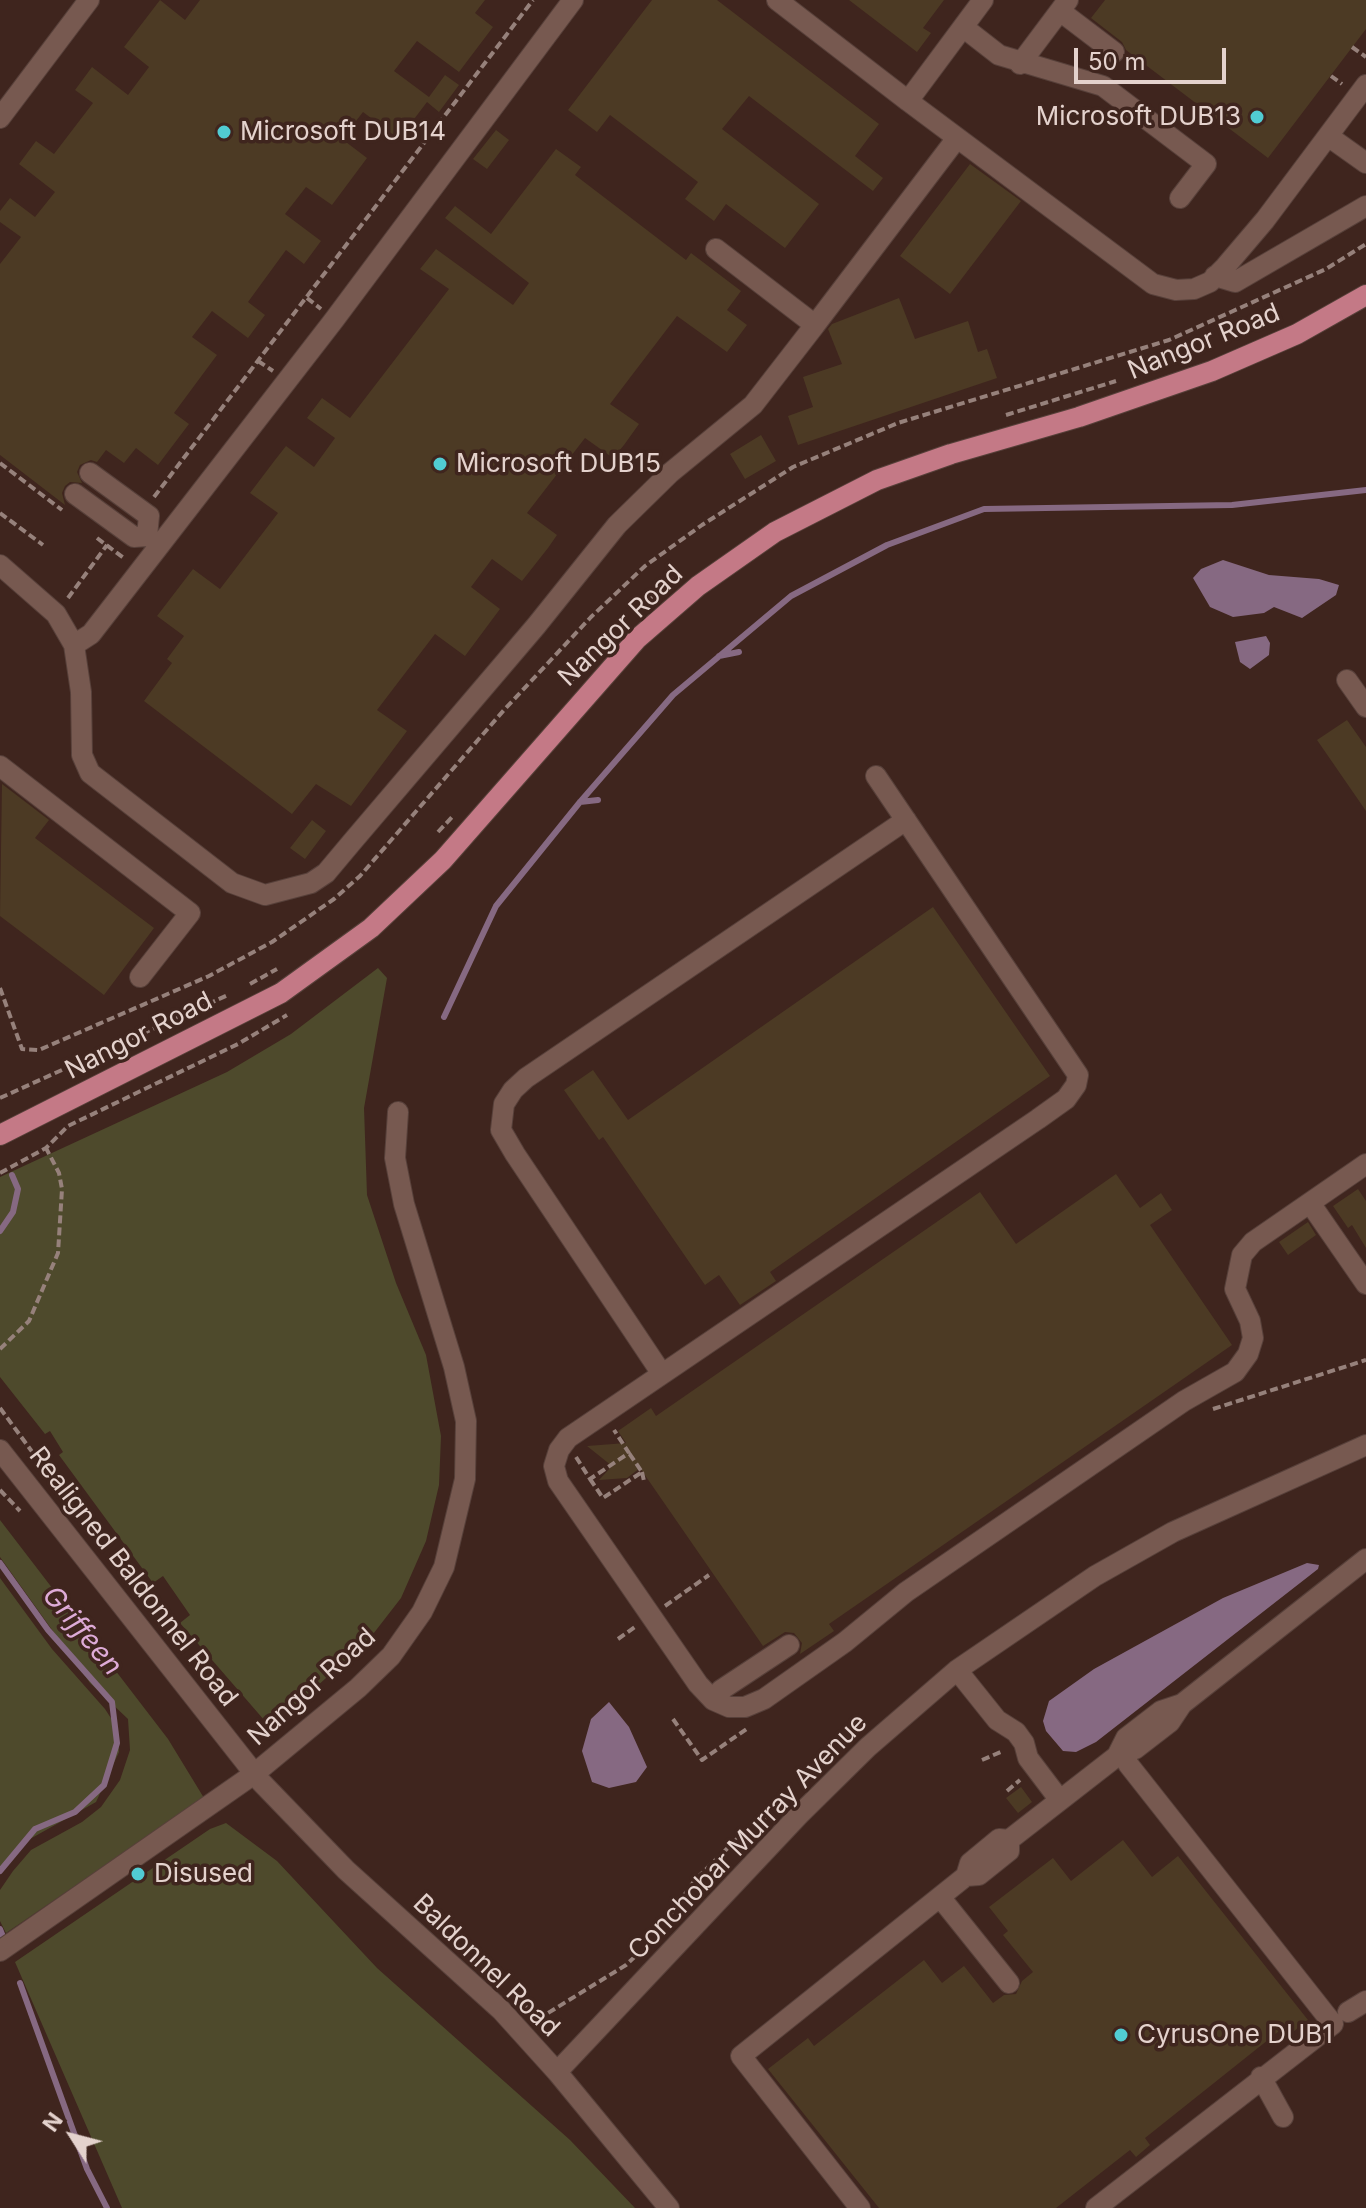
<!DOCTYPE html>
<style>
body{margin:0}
#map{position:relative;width:1366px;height:2208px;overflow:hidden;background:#3f251e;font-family:Inter,sans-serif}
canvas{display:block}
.north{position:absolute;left:32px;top:2096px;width:80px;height:80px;-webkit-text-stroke:6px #3f251e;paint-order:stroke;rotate:306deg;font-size:22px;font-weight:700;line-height:32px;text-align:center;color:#e4d2cd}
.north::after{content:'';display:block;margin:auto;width:28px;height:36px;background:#e4d2cd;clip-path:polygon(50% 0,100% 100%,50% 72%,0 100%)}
.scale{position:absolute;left:1074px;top:48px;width:152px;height:36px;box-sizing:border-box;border:4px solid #e4d2cd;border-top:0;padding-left:10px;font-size:24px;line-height:28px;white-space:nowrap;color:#e4d2cd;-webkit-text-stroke:6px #3f251e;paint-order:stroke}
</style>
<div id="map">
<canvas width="1366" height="2208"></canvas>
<div class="north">N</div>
<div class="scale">50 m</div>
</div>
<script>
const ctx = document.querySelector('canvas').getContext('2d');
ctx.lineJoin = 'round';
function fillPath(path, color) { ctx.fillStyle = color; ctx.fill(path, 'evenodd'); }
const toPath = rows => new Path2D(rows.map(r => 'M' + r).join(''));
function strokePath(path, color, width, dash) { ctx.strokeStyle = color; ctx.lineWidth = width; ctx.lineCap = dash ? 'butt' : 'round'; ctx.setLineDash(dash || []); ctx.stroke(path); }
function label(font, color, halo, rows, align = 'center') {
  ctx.font = font + ' Inter,sans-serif'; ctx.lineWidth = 7; ctx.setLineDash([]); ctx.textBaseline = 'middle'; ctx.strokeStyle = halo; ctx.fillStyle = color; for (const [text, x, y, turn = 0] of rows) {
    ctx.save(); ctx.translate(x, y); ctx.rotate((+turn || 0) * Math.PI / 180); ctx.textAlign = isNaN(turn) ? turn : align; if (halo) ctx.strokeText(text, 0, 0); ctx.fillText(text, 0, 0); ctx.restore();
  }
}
fillPath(toPath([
 [378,968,387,978,364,1108,367,1195,396,1283,426,1355,441,1436,439,1485,426,1541,401,1598,370,1638,271,1728,180,1623,190,1615,163,1576,153,1583,59,1455,63,1452,50,1431,45,1434,0,1377,0,1177,227,1072,291,1034],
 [0,1520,168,1739,204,1798,6,1933,0,1921,0,1890,13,1871,31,1850,82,1822,101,1807,120,1780,130,1750,128,1719,90,1683,0,1557],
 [0,1578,52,1649,105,1709,118,1729,119,1752,96,1802,30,1839,0,1870],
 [226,1823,277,1861,377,1968,570,2140,635,2208,122,2208,15,1962,210,1829]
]), '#4e4a2c');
fillPath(toPath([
 [1223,560,1269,575,1319,579,1339,585,1336,595,1302,618,1274,607,1264,613,1233,617,1210,607,1193,578,1201,569],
 [1266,636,1270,643,1269,655,1250,669,1240,662,1235,642],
 [1307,1563,1319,1565,1318,1569,1096,1742,1076,1752,1063,1751,1046,1731,1043,1721,1049,1701,1094,1669,1223,1598],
 [609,1702,629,1727,647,1767,636,1782,609,1788,592,1782,582,1751,591,1719]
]), '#866982');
strokePath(toPath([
 [719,656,739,652],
 [580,802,598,800],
 [444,1017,496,906,580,802,673,695,791,596,887,545,984,509,1232,505,1366,490],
 [0,1231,13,1212,18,1189,12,1175],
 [0,1563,48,1630,112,1702,117,1743,104,1785,75,1812,35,1829,0,1871],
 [0,1929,4,1939],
 [20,1983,87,2169,107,2208]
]), '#866982', 6);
fillPath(toPath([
 [160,0,185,20,200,0,485,0,475,13,493,27,459,72,417,41,394,71,429,97,445,75,459,85,439,112,427,102,399,139,363,112,342,139,367,158,332,205,306,187,285,214,321,241,304,264,286,250,248,302,265,315,248,338,212,311,192,337,217,355,174,413,189,424,158,465,136,448,124,463,106,450,97,462,91,460,80,465,77,472,82,483,70,482,65,486,62,493,65,505,0,455,0,264,21,237,0,222,0,211,10,198,35,217,55,192,19,164,36,141,54,154,93,103,75,90,92,67,128,95,149,67,124,47],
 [652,0,717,0,879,124,855,156,883,178,873,191,749,96,722,129,819,204,785,248,726,204,714,221,685,199,698,182,610,115,597,132,568,110],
 [849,0,944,0,923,28,931,33,917,52],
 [1105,0,1366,0,1366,29,1268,158,1126,50,1122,42,1091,18],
 [496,130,509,140,487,169,473,159],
 [556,149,581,167,575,175,686,260,691,253,741,291,727,310,747,325,727,352,677,316,610,404,639,424,624,445,613,458,585,438,527,513,557,535,548,548,522,581,492,559,471,587,500,609,465,656,435,634,377,710,407,731,351,806,316,784,292,814,144,701,172,663,167,659,184,636,157,616,193,569,220,589,278,513,250,493,275,460,286,446,314,467,335,438,307,418,322,398,350,418,449,289,420,269,436,249,513,305,529,283,445,218,455,206,491,234],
 [970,164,1021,201,950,294,900,256],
 [899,298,915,339,968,321,978,352,987,349,997,378,798,445,788,416,813,407,803,377,842,364,828,329,832,324],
 [761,435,776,461,745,479,730,454],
 [1347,720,1366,747,1366,811,1317,740],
 [2,784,49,820,35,838,154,928,104,995,0,916],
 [312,820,326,831,305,859,290,848],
 [933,907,1050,1076,770,1272,776,1281,740,1305,719,1275,705,1285,603,1137,599,1140,564,1090,593,1070,628,1120],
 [1116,1174,1140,1208,1161,1193,1172,1210,1150,1225,1232,1345,829,1624,834,1631,800,1654,802,1643,794,1633,785,1632,763,1646,640,1468,627,1478,599,1480,612,1466,587,1446,626,1443,618,1431,651,1408,656,1416,980,1192,1016,1244],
 [1358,1189,1366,1201,1366,1248,1352,1225,1348,1228,1333,1206],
 [1308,1222,1316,1235,1288,1255,1279,1242],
 [1021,1787,1032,1802,1018,1813,1006,1798],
 [1123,1840,1152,1877,1178,1856,1308,2020,1293,2032,1288,2024,1145,2138,1150,2145,1136,2157,1130,2150,1056,2208,879,2208,768,2069,808,2038,814,2046,924,1960,942,1983,964,1966,993,2003,1004,1995,1016,1994,1022,1981,1033,1972,1003,1935,1008,1931,989,1907,1053,1858,1071,1881]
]), '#4c3a24');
const minor = toPath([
 [573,0,334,320,91,634,74,645,81,692,82,755,90,773,232,883,265,895,311,883,326,873,352,842,536,626,617,525,670,473,753,405,815,325],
 [777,0,908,101,983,0],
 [1060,11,1114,52],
 [963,27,999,55,1103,86,1206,164,1180,198],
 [1020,64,1068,0],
 [908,101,1153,284,1176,290,1194,289,1210,282,1225,267,1265,220,1366,85],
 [0,118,89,0],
 [1328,136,1366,163],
 [716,249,815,325,957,138],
 [1215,276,1235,282,1366,206],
 [75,494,134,537,147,536,149,516,90,473],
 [0,565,56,614,74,645],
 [1347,680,1366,707],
 [0,766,190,913,140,977],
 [876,776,1078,1075,1076,1085,1066,1099,1038,1119,568,1438,559,1450,554,1466,558,1481,698,1684,713,1700,729,1707,745,1707,764,1699,845,1642,906,1592,1184,1401,1235,1372,1248,1354,1253,1338,1250,1321,1235,1289,1242,1255,1253,1242,1366,1164],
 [1310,1203,1366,1284],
 [662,1374,515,1154,501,1130,504,1104,513,1090,526,1078,906,820],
 [0,1450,261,1782,346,1870,501,2010,557,2072,669,2208],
 [957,1670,997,1720,1016,1732,1024,1743,1028,1758,1059,1799],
 [713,1700,721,1690,789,1645],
 [1117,1756,1126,1738,1161,1711,1182,1704],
 [966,1876,970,1863,999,1839,1009,1840,1117,1756,1135,1749,1170,1722,1182,1704,1366,1559],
 [940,1897,1009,1983],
 [0,1951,254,1774,358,1688,391,1656,422,1612,444,1567,465,1479,466,1421,454,1367,404,1204,395,1158,398,1112],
 [1348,2012,1366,2001],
 [557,2072,799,1815,868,1747,957,1670,1095,1576,1173,1532,1366,1445],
 [1261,2077,1283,2117],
 [860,2208,741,2056,966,1876,979,1875,1009,1851,1009,1840],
 [1096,2208,1333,2024,1128,1764]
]);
const major = toPath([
 [0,1135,281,993,371,928,443,860,637,639,698,586,775,532,877,480,951,454,1079,417,1212,371,1297,334,1366,295]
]);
strokePath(minor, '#57403a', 22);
strokePath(major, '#57403a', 22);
strokePath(toPath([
 [1352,47,1366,57],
 [1331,76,1342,84],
 [307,298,321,309],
 [258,361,273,371],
 [1006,415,1116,381],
 [0,463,62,510],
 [154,497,533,0],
 [0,513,43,545],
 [97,538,125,559],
 [68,598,107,545],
 [641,606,674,578],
 [570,682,596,653],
 [438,832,454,815],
 [250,984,277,969],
 [0,988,22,1049,39,1050,209,976,272,942,334,899,360,876,504,710,591,617,645,566,702,525,793,467,898,423,1169,340,1326,269,1366,244],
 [0,1098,228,995],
 [0,1173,46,1148,68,1126,238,1044,287,1015],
 [0,1349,29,1321,58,1253,62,1189,59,1173,46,1148],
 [0,1408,58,1487],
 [1213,1409,1366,1360],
 [576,1457,590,1479,629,1453,614,1430],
 [642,1472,644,1481],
 [590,1479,603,1498,642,1472,629,1453],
 [0,1490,20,1511],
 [665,1606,709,1575],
 [618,1639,635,1627],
 [673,1719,702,1760,748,1728],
 [982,1760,1003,1751],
 [1007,1791,1020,1780],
 [655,1936,695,1880,739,1837,766,1819],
 [525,2007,548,2013,626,1965,640,1952]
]), '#96817b', 4, [8, 4]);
strokePath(minor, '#775950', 20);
strokePath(major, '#c47986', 20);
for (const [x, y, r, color] of [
 [1257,117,8,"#51ccd3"],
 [224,132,8,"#51ccd3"],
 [440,464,8,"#51ccd3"],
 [138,1874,8,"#51ccd3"],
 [1121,2035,8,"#51ccd3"]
]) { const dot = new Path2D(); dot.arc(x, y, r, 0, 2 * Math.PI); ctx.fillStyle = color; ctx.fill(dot); strokePath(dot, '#3f251e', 3); }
label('26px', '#e4d2cd', '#3f251e', [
 ["Microsoft DUB13",1241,117,"right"],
 ["Microsoft DUB14",240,132],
 ["Microsoft DUB15",456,464],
 ["Disused",154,1874],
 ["CyrusOne DUB1",1137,2035]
], 'left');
label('26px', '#e4d2cd', '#3f251e', [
 ["Nangor Road",1204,342,-22],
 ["Nangor Road",621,626,-44],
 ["Nangor Road",139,1036,-27],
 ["Realigned Baldonnel Road",133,1577,52],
 ["Nangor Road",312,1687,-42],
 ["Conchobar Murray Avenue",748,1837,-46],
 ["Baldonnel Road",486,1966,44]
]);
label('italic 28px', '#deabd7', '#3f251e', [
 ["Griffeen",82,1631,50]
]);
</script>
